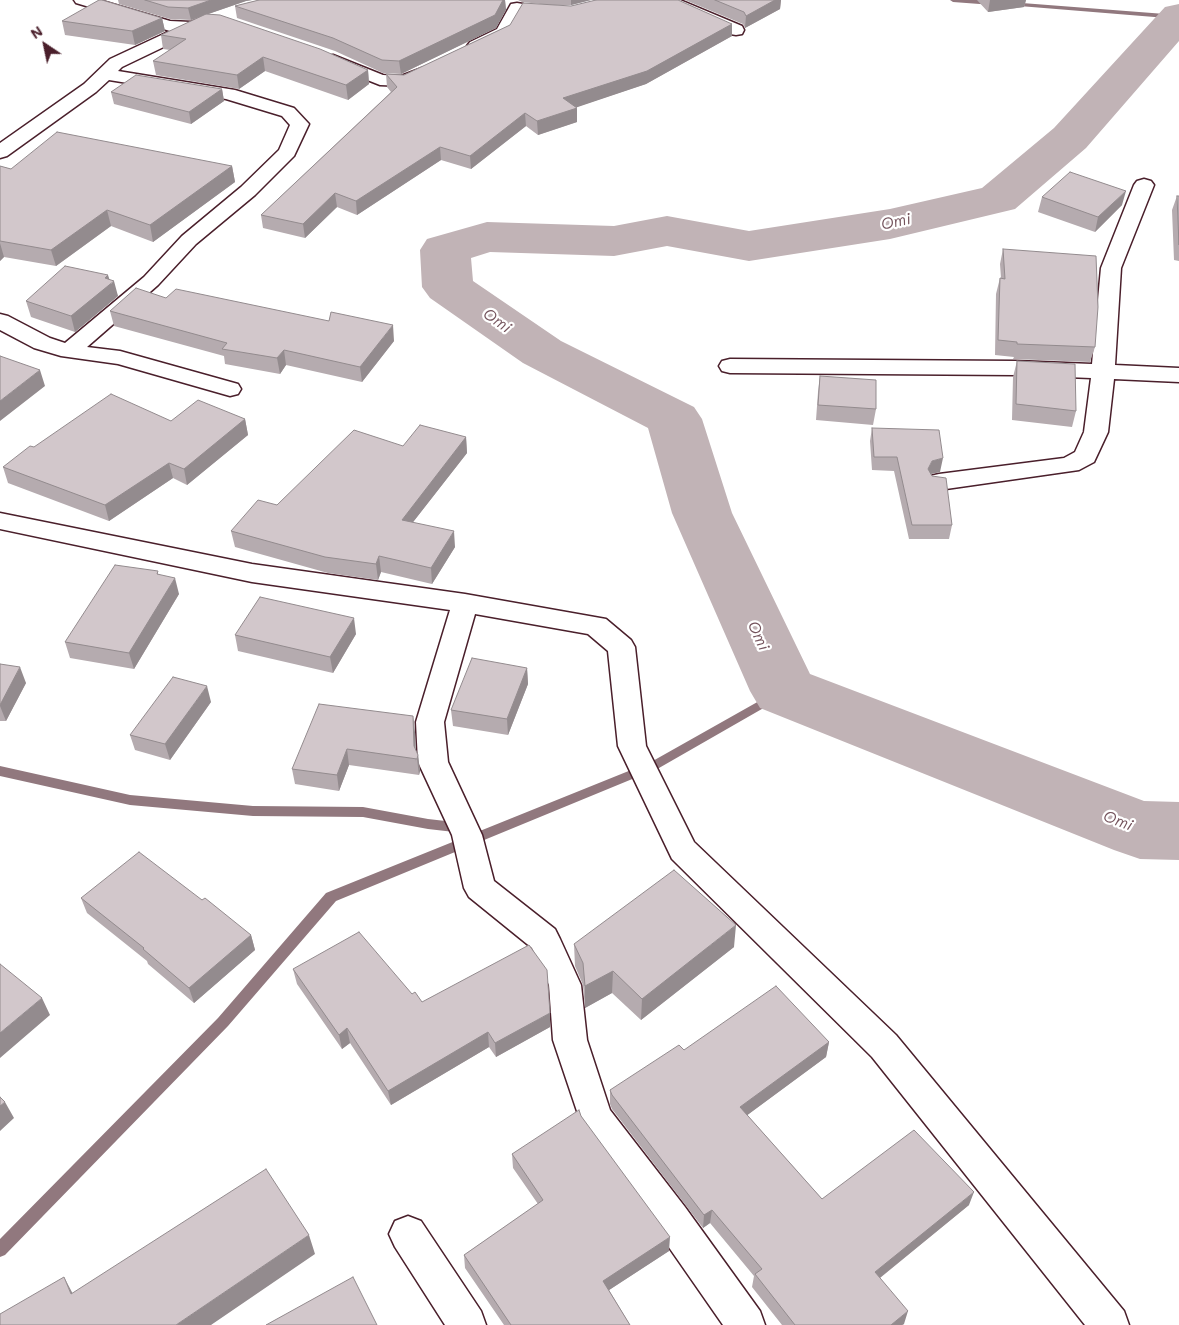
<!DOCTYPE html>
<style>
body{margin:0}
#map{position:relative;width:1179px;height:1325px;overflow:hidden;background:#fff;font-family:Mali,sans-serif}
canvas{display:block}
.north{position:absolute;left:20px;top:20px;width:50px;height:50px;-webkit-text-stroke:4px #fff;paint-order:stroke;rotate:326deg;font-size:14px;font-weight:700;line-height:20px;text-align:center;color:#4a1f2b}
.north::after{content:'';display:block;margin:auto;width:18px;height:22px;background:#4a1f2b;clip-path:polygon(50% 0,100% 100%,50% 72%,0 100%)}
</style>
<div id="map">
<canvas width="1179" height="1325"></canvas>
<div class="north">N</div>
</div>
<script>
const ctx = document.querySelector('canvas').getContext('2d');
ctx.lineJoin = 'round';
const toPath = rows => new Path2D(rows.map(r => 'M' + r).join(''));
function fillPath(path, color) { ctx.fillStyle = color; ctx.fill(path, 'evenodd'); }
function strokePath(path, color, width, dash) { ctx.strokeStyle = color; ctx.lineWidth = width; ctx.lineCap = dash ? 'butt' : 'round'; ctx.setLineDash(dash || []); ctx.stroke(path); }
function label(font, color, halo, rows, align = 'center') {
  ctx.font = font + ' Mali,sans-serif'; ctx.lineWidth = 4.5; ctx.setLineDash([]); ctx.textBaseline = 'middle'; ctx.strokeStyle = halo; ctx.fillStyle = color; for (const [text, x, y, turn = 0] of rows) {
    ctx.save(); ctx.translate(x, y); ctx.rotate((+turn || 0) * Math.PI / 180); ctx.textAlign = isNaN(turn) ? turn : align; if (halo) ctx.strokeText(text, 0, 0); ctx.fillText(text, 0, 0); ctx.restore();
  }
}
fillPath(toPath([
 [950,0,980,0,996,3,993,5,953,2,950,0],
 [1009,2,1178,15,1179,19,1007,5,1006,4,1009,2],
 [784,687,788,688,790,691,788,694,659,768,336,901,228,1026,5,1255,0,1257,0,1239,218,1018,326,893,651,762,784,687],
 [0,766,130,795,253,806,363,807,428,819,463,823,467,825,469,828,467,831,463,833,428,829,363,817,253,816,130,805,0,776,0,766]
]), '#91787e');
fillPath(toPath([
 [1179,4,1179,41,1086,148,1015,209,890,239,749,261,667,246,614,256,490,252,471,258,473,281,561,341,694,407,702,419,732,513,810,674,1144,801,1179,802,1179,860,1140,859,1114,850,760,708,750,691,672,513,648,428,523,363,430,298,422,287,420,250,427,239,487,222,614,226,667,216,749,231,890,209,982,188,1054,128,1165,7,1179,4]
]), '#c1b3b6');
const minor = toPath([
 [74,0,99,0,170,21,191,22,206,16,223,18,225,22,223,26,208,26,197,31,122,67,118,71,235,90,294,108,309,124,294,156,255,195,196,244,158,285,87,347,120,351,238,384,241,389,238,394,230,396,118,364,61,356,34,348,0,330,0,314,8,316,50,338,65,343,144,277,182,236,241,187,279,150,290,125,282,116,226,99,109,80,96,92,7,156,0,158,0,143,84,84,110,59,170,31,76,3,74,0],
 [658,0,680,0,742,26,744,30,742,34,736,35,730,34,660,3,658,0],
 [517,3,523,4,525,8,510,36,482,50,476,51,470,50,467,46,470,42,497,29,511,4,517,3],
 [333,55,383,75,401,76,422,68,428,69,431,73,428,77,404,86,380,85,327,64,324,60,327,56,333,55],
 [1144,179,1151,181,1154,185,1121,268,1115,365,1179,368,1179,382,1114,379,1108,432,1094,462,1079,470,939,490,930,488,927,482,930,476,939,474,1064,458,1075,452,1084,432,1091,378,1016,375,730,373,722,371,719,366,722,361,730,359,1016,361,1092,364,1101,268,1134,185,1137,181,1144,179],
 [0,513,252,564,465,594,606,619,631,640,635,647,646,746,694,842,896,1035,1124,1311,1129,1325,1085,1325,872,1057,672,859,618,746,608,651,588,634,475,614,444,722,448,762,482,835,494,881,555,929,560,939,581,985,587,1040,610,1110,685,1207,760,1311,765,1325,723,1325,659,1233,583,1129,553,1040,549,985,532,948,469,897,464,888,452,835,418,762,416,722,450,610,252,582,0,529,0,513],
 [408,1216,421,1221,481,1311,486,1325,445,1325,395,1247,389,1234,395,1221,408,1216]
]);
strokePath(minor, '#4a1f2b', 3);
fillPath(minor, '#fff');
fillPath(toPath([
 [118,0,252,0,246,1,208,14,368,70,369,84,348,100,265,71,239,89,156,75,153,61,170,50,163,49,161,35,201,17,191,20,170,19,119,4],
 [259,0,505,0,506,10,496,28,401,74,383,73,335,51,237,18,235,6],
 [518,0,591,0,571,5,552,5,732,36,646,84,576,107,577,122,538,135,526,126,471,169,441,160,357,215,337,207,305,238,263,228,261,215,391,92,387,87,386,74,404,75,510,25,550,5,522,2],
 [685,0,781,0,780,9,745,28,743,24],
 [977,0,1026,0,1024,7,988,12],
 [162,18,165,31,135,45,65,35,62,21],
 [222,89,224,101,191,124,114,104,111,92],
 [0,166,11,169,232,166,235,182,153,242,111,226,56,266,4,257,0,261],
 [1177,196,1179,196,1179,261,1174,260,1172,210],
 [1042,197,1122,205,1095,232,1038,212],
 [1003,249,1095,347,1090,362,1013,359,1014,357,995,355,996,294,1000,278,1001,278,1000,264],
 [109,279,118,296,75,332,31,317,26,301],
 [166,298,394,341,362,382,286,365,280,374,225,364,224,356,114,326,110,311],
 [1017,361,1076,411,1072,427,1012,420,1013,377],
 [820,376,876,409,873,425,816,420,818,392],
 [245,419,248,435,187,485,173,478,109,521,8,483,3,467,34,447,171,421],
 [872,428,940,472,931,474,952,525,949,539,909,539,894,471,872,470,870,441],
 [466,437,467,453,413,522,455,547,432,584,381,572,378,580,328,573,235,547,231,531,277,505,403,446],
 [158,571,158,574,179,594,134,669,70,658,65,642],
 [356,634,333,673,238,651,235,635],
 [0,664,26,683,6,721,0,721],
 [527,668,528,684,508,735,453,726,451,710],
 [211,702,170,760,135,750,130,735],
 [413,716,415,749,418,755,420,771,419,775,349,765,339,791,295,784,292,769],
 [81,898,202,900,251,935,255,950,194,1003,148,964,147,961,87,913],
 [574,944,734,947,641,1020,612,993,585,1008,583,985,575,966],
 [293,969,412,994,422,1002,550,1027,496,1057,489,1047,391,1105,350,1043,342,1049,297,984],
 [829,1042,826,1057,747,1115,822,1199,969,1205,880,1278,904,1324,902,1325,782,1325,752,1287,754,1276,710,1223,703,1228,612,1109,610,1104,610,1090,684,1050],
 [581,1116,669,1251,609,1290,630,1325,504,1325,465,1268,464,1255,538,1204,513,1168,512,1154]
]), '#b5abaf');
fillPath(toPath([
 [211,0,252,0,246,1,191,20,188,8],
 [503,0,505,0,506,10,496,28,401,74,399,61],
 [571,0,591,0,571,5],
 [775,0,781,0,780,9,745,28,746,16],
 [990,0,1026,0,1024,7,988,12],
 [162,18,165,31,135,45,132,31],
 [732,24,732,36,646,84,563,112,563,98],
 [263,57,265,71,239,89,237,75],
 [368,70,369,84,348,100,346,85],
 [222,89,224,101,191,124,189,112],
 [577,108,577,122,538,135,537,121],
 [525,113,526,126,471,169,470,156],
 [440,147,441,160,357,215,356,201],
 [232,166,235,182,153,242,150,225],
 [1126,191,1122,205,1095,232,1098,217],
 [335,193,337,207,305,238,303,224],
 [107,210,111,226,56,266,51,250],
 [0,243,4,257,0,261],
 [108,275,111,284,114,281,118,296,75,332,71,316],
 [393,325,394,341,362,382,360,367],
 [284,350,286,365,280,374,277,358],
 [40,370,45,386,0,421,0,401],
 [245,419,248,435,187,485,184,469],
 [466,437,467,453,403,535,402,520],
 [943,458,940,472,930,474,928,469,932,461],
 [169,463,173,478,109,521,105,505],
 [454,531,455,547,432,584,431,568],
 [379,556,381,572,378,580,376,564],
 [175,578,179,594,134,669,129,653],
 [354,618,356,634,333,673,330,657],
 [20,667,26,683,6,721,0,706,0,705],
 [527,668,528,684,508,735,507,719],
 [207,686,211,702,170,760,165,744],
 [413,716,415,732,416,762,414,746],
 [347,749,349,765,339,791,337,775],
 [418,755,420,771,419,775,417,759],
 [736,925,734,947,641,1020,642,999],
 [251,935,255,950,194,1003,189,988],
 [613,971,612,993,585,1008,585,986],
 [42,998,50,1015,0,1058,0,1033],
 [550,1013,550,1027,496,1057,495,1043],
 [347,1028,350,1043,342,1049,339,1035],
 [488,1032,489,1047,391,1105,388,1091],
 [829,1042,826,1057,738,1122,740,1107],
 [5,1102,14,1118,0,1131,0,1106],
 [974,1192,969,1205,871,1285,875,1272],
 [712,1210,710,1223,703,1228,704,1215],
 [309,1235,315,1254,211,1325,176,1325],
 [670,1237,669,1251,603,1294,603,1281],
 [64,1277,74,1296,71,1294],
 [908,1311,904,1324,902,1325,891,1325]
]), '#938b8e');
const building = toPath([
 [99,0,102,0,162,18,132,31,62,21,99,0],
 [145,0,211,0,188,8,168,7,145,0],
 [259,0,503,0,495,15,399,61,382,60,333,38,235,6,259,0],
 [596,0,678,0,732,24,647,71,563,98,577,108,537,121,525,113,470,156,440,147,356,201,335,193,303,224,261,215,397,87,386,74,404,75,510,25,523,3,571,6,596,0],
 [715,0,775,0,746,16,744,12,715,0],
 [206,14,220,15,320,49,368,70,346,85,263,57,237,75,153,61,186,39,161,35,206,14],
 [136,75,222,89,189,112,111,92,136,75],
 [57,132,232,166,150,225,107,210,51,250,0,241,0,166,11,169,57,132],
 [1070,172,1126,191,1098,217,1042,197,1070,172],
 [1177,196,1179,196,1179,245,1177,196],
 [1003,249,1096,256,1098,307,1095,347,1017,344,1017,342,998,340,1000,278,1005,279,1003,249],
 [65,266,108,275,105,278,114,281,71,316,26,301,65,266],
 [136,288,166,298,176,289,329,321,331,312,393,325,360,367,284,350,277,358,222,349,227,343,110,311,136,288],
 [0,356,40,370,0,401,0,356],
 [1017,361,1075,364,1076,411,1016,404,1017,361],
 [820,376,876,380,876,409,818,405,820,376],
 [111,394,171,421,198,400,245,419,184,469,169,463,105,505,3,467,30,446,34,447,111,394],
 [420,425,466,437,402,520,454,531,431,568,379,556,376,564,325,557,231,531,258,500,277,505,354,430,403,446,420,425],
 [872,428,939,430,943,458,932,461,928,469,932,476,946,478,952,525,912,525,897,457,874,457,872,428],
 [115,565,158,571,157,574,175,578,129,653,65,642,115,565],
 [260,597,354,618,330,657,235,635,260,597],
 [472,658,527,668,507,719,451,710,472,658],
 [0,664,20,667,0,705,0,664],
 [173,677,207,686,165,744,130,735,173,677],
 [319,704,413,716,414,746,418,755,417,759,347,749,337,775,292,769,319,704],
 [139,852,202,900,205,898,251,935,189,988,143,949,144,948,81,898,139,852],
 [674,870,736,925,642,999,613,971,585,986,583,963,574,944,674,870],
 [359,932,412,994,415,992,422,1002,529,945,547,970,550,1013,495,1043,488,1032,388,1091,347,1028,339,1035,293,969,359,932],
 [0,964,42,998,0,1033,0,964],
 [776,986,829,1042,740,1107,822,1199,914,1130,974,1192,875,1272,908,1311,891,1325,795,1325,755,1274,762,1269,712,1210,704,1215,612,1095,610,1090,679,1045,684,1050,776,986],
 [0,1097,5,1102,0,1106,0,1097],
 [579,1110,581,1116,670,1237,603,1281,630,1325,511,1325,464,1255,543,1200,512,1154,579,1110],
 [266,1169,309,1235,176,1325,0,1325,0,1314,64,1277,71,1294,266,1169],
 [353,1277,377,1325,266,1325,353,1277]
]);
fillPath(building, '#d2c7cb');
strokePath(building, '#938b8e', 1);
label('italic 16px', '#74535c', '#fff', [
 ["Omi",896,222,-12],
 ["Omi",497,321,35],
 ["Omi",758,636,65],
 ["Omi",1118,821,21]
]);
</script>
